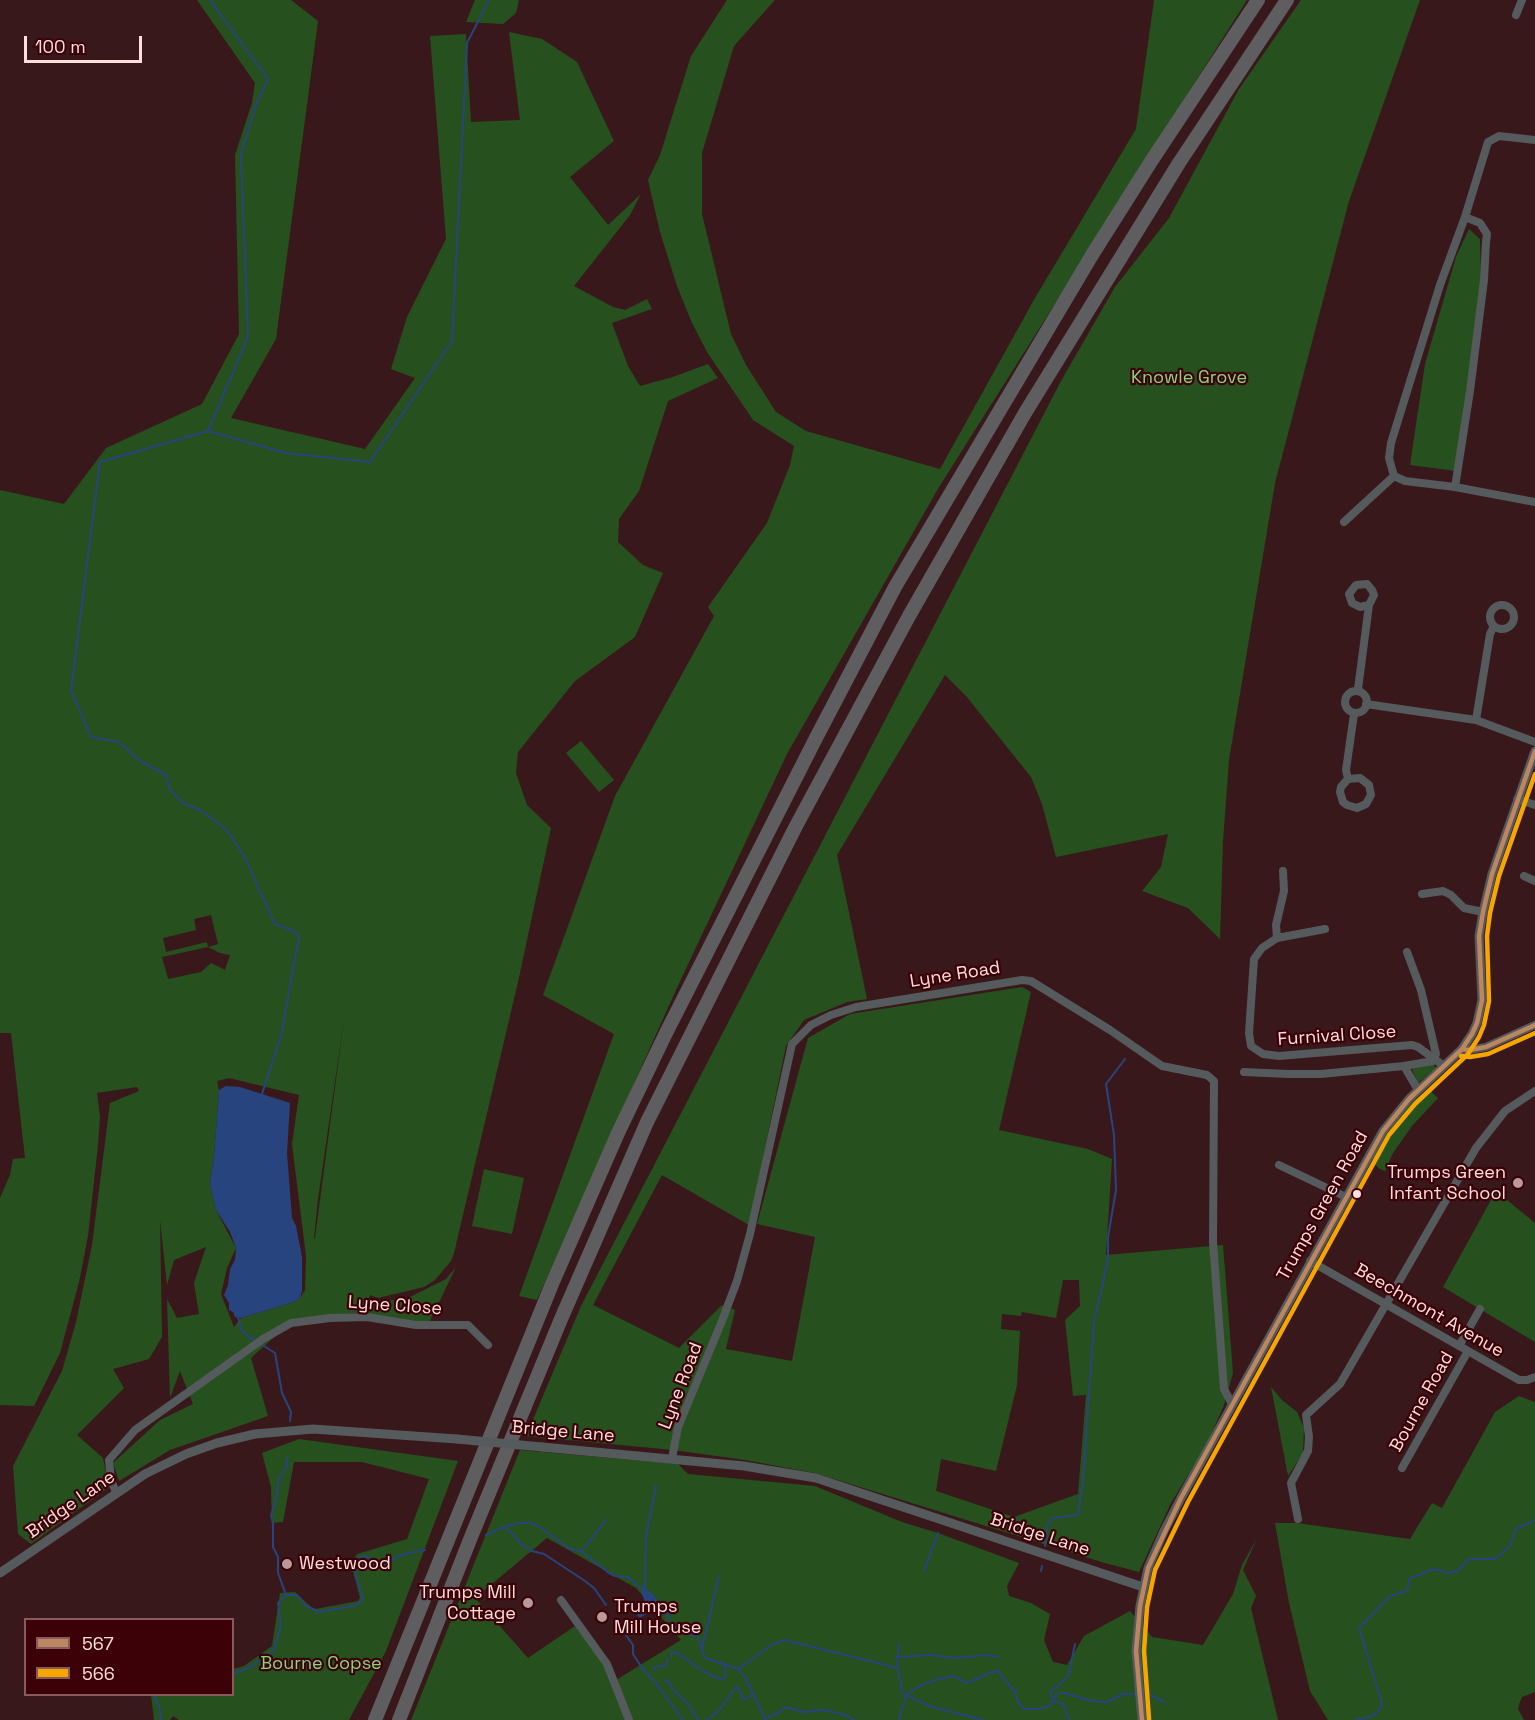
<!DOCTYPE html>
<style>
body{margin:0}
#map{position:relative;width:1535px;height:1720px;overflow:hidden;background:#39181b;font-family:"Space Grotesk",sans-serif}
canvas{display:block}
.legend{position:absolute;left:24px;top:1618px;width:210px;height:78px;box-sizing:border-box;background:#3b0107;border:2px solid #895a5d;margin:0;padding:8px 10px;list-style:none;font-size:18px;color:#ffdfdd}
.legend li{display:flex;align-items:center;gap:12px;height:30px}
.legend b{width:30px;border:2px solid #895a5d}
.scale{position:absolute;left:24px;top:36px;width:118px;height:27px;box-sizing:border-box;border:3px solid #ffdfdd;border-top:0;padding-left:8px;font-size:18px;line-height:21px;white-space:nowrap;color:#ffdfdd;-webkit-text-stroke:4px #3b0107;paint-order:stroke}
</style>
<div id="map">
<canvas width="1535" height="1720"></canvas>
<ul class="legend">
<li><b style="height:8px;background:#bb8660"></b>567</li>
<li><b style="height:8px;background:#f7a600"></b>566</li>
</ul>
<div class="scale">100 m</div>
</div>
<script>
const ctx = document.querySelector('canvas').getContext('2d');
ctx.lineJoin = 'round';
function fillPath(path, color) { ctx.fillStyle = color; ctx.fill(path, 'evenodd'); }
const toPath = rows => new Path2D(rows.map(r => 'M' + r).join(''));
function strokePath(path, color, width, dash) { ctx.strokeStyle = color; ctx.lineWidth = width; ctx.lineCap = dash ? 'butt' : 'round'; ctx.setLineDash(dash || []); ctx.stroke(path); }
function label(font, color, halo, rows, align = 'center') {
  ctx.font = font + ' "Space Grotesk",sans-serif'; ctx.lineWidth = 4.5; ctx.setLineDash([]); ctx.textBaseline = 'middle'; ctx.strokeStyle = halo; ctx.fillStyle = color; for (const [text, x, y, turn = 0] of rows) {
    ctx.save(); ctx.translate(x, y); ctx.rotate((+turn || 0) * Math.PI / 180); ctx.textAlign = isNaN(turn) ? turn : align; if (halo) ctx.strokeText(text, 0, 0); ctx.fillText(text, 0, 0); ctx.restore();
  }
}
fillPath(toPath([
 [197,0,291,0,318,21,276,339,231,418,365,449,415,378,391,369,407,317,446,239,430,36,466,34,471,122,520,120,509,32,542,39,577,62,614,141,570,177,608,225,641,194,630,215,574,286,613,307,625,310,647,299,652,309,612,323,628,366,640,386,673,377,708,364,718,378,668,401,639,491,619,519,618,542,643,565,663,573,635,637,575,681,518,752,516,773,527,805,551,828,518,982,454,1253,451,1261,435,1280,424,1287,378,1298,370,1295,365,1312,294,1319,251,1358,268,1416,170,1450,119,1481,113,1463,160,1420,193,1404,180,1371,170,1398,167,1299,177,1318,199,1314,194,1283,206,1247,174,1260,167,1285,160,1220,162,1337,149,1359,113,1369,124,1388,77,1435,103,1458,109,1487,31,1544,18,1534,13,1466,62,1371,76,1322,92,1245,110,1103,139,1091,137,1087,97,1093,100,1117,98,1145,88,1236,79,1282,60,1353,34,1406,0,1405,0,1198,10,1175,13,1159,25,1158,11,1033,0,1033,0,490,64,504,106,448,202,404,239,334,235,155,252,103,255,83],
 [211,915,218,944,208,947,207,942,166,952,163,938,196,930,194,919],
 [208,947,220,953,230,955,225,970,211,963,201,972,168,979,162,957],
 [344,1019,315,1238,314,1238,318,1199],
 [229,1078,299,1095,292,1144,306,1256,305,1290,300,1298,294,1302,241,1318,234,1327,221,1294,227,1268,236,1248,216,1210,210,1184,214,1156,219,1090,217,1081],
 [475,0,519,0,516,13,503,24,466,22],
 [727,0,775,0,734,46,702,153,702,214,731,334,746,365,776,412,806,431,940,469,1035,298,1136,129,1154,0,1247,0,939,487,787,754,675,992,537,1300,519,1296,614,1034,543,995,615,796,714,616,708,607,767,523,790,465,794,446,753,420,707,352,692,323,677,286,660,232,648,180,660,155,691,56],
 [1301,0,1420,0,1349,201,1275,483,1229,760,1223,841,1220,939,1188,908,1142,891,1161,867,1168,834,1056,857,1042,804,1031,777,966,696,945,675,837,855,867,999,847,1002,804,1020,786,1046,749,1225,662,1175,593,1305,679,1348,722,1305,735,1310,726,1349,792,1361,815,1237,757,1224,808,1038,850,1014,1022,987,1031,992,999,1130,1088,1149,1112,1159,1106,1255,1223,1245,1233,1373,1224,1405,1207,1444,1171,1503,1139,1572,1105,1563,815,1473,745,1460,673,1450,526,1436,581,1306,1061,381,1115,287,1169,218,1239,89],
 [1063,1280,1079,1280,1080,1306,1065,1320,1073,1396,1086,1395,1078,1494,1014,1517,936,1491,941,1459,996,1471,1017,1385,1020,1331,1001,1329,1002,1314,1021,1316,1022,1312,1056,1318],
 [1469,229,1480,239,1481,281,1456,471,1410,465,1425,364,1456,257],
 [581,741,614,780,599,792,566,753],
 [1433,1064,1436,1068,1418,1083,1412,1069],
 [1428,1089,1438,1098,1412,1126,1393,1153,1385,1171,1380,1169,1374,1164,1372,1156,1404,1109],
 [484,1169,524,1178,512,1234,472,1226],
 [1496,1191,1535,1223,1535,1342,1443,1287],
 [456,1267,429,1323,368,1314,372,1302,406,1299,446,1279],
 [1271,1387,1282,1400,1297,1412,1304,1428,1303,1453,1288,1476],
 [1519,1396,1535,1402,1535,1692,1522,1697,1519,1704,1518,1709,1524,1720,1328,1720,1310,1691,1289,1603,1275,1523,1297,1523,1410,1539,1432,1503,1442,1508,1495,1412],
 [299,1439,458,1461,386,1651,349,1720,179,1720,173,1716,170,1720,154,1720,151,1695,232,1694,233,1669,244,1666,272,1646,280,1593,295,1592,311,1607,316,1609,358,1601,360,1598,353,1571,354,1559,357,1554,407,1539,429,1479,362,1462,294,1462,283,1522,272,1523,271,1487,262,1453],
 [520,1450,678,1464,688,1474,815,1486,902,1522,938,1533,1019,1563,1007,1586,1009,1596,1031,1603,1050,1614,1044,1640,1053,1662,1067,1665,1084,1636,1130,1611,1152,1637,1203,1645,1233,1594,1242,1565,1257,1538,1243,1570,1256,1596,1251,1608,1278,1720,411,1720],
 [547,1538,636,1588,681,1640,616,1680,575,1626,528,1658,475,1598]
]), '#26511e');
fillPath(toPath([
 [226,1086,240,1087,290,1103,287,1153,292,1218,296,1226,302,1257,302,1291,300,1298,294,1302,241,1318,235,1317,233,1312,229,1310,229,1303,224,1295,228,1285,230,1269,235,1260,236,1248,230,1232,216,1210,210,1184,214,1156,219,1090],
 [646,1588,657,1599,655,1604,668,1610,671,1621,678,1627,694,1633,693,1637,676,1630,664,1612,655,1608,640,1618,637,1615,645,1602,641,1591]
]), '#28447e');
strokePath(toPath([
 [208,431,248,337,241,155,256,105,268,79,210,0],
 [262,1094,281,1036,299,937,294,931,275,924,244,856,227,830,200,810,183,803,170,790,166,775,140,761,119,742,91,737,71,690,100,462,208,431,286,453,370,462,452,341,467,43,489,0],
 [238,1317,241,1329,250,1338,257,1340],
 [261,1344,275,1353,282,1393,291,1412,290,1421],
 [504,1527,511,1532,522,1545,532,1551,544,1554,585,1581,594,1588,606,1605],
 [486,1535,504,1527,518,1523,531,1523,540,1527,568,1548,582,1552,609,1573,615,1576,628,1577,645,1591],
 [1045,1546,1047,1526,1052,1518,1078,1515,1083,1481,1094,1321,1104,1278,1108,1257,1108,1237,1116,1190,1114,1135,1106,1084,1125,1059],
 [582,1551,606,1520],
 [924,1571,938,1533],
 [1041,1571,1042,1566],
 [642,1588,645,1586,646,1536,656,1485],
 [286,1595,297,1595,306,1606,319,1612,357,1605,363,1599,355,1573,356,1560,364,1556,384,1564,403,1554,425,1550],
 [286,1595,278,1573,278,1557,273,1547,273,1524,271,1515,275,1503,279,1478,287,1466,287,1458],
 [615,1620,633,1645,633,1654,642,1668,656,1683,683,1720],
 [25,1629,26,1629],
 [692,1635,697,1636,705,1658,738,1669,773,1644,785,1640,898,1668,902,1692,906,1695,922,1685,938,1679,953,1676,967,1683,997,1670,1016,1693,1017,1701,1024,1709,1038,1709,1049,1706,1056,1695,1061,1692,1092,1701,1107,1702,1123,1694,1136,1694],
 [702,1648,719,1576],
 [671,1656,671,1653,676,1652,703,1671,717,1678,723,1679,726,1675,724,1663],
 [898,1656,899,1644],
 [898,1668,897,1657,931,1655,955,1658,986,1655,999,1657],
 [738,1669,746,1679,765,1719,781,1711,786,1707,803,1712,822,1710,843,1714,854,1720],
 [653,1670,657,1666,666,1666,668,1659],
 [232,1674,249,1668,274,1650,281,1625,278,1603,286,1595],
 [665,1681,668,1680,673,1690,688,1704,698,1720],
 [154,1694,160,1710,161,1720],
 [1142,1694,1149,1694,1164,1702],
 [1054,1699,1050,1694,1052,1690,1068,1677,1075,1644],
 [1054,1701,1063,1704,1069,1720],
 [706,1720,718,1712,736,1687,739,1688,742,1698,746,1699,753,1694],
 [899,1720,906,1695,932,1707,983,1720],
 [1356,1720,1372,1716,1379,1711,1382,1704,1359,1628,1390,1596,1407,1591,1410,1578,1434,1569,1449,1573,1458,1571,1468,1559,1495,1559,1510,1546,1516,1529,1535,1520]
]), '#28447e', 2);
strokePath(toPath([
 [1516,15,1522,0],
 [1535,140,1499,136,1488,142,1465,217,1440,285,1391,443,1389,458,1394,476,1405,481,1455,487,1535,502],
 [1455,487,1470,391,1484,280,1486,242,1487,234,1480,223,1465,217],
 [1344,522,1394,476],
 '1490 617a12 12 0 1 1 24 0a12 12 0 1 1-24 0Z',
 [1494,626,1490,634,1476,720,1535,742],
 [1358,689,1369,605,1374,595,1372,590,1367,584,1356,585,1349,594,1352,603,1360,607,1369,605],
 '1345 702a11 11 0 1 1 22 0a11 11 0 1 1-22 0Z',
 [1366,704,1476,720],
 [1348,779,1360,778,1369,785,1371,795,1366,804,1357,808,1347,805,1343,802,1340,792,1341,787,1348,779,1346,770,1354,714],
 [1517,799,1535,805],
 [1524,876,1535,881],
 [1422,894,1443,891,1451,895,1464,908,1483,912],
 [1325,929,1277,938,1262,948,1254,959,1249,1033,1251,1046,1263,1054,1279,1056,1412,1045,1418,1047,1444,1066],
 [1277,938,1276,925,1284,891,1283,871],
 [1462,1049,1469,1050,1486,1047,1535,1025],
 [1404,1066,1418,1090],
 [1244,1072,1288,1074,1321,1074,1404,1066,1433,1061,1436,1054,1421,990,1407,952],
 [1279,1165,1346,1197],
 [1310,1261,1519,1380,1527,1380,1535,1377],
 [1459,1346,1480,1309],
 [672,1458,678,1427,722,1321,737,1281,750,1234,792,1044,811,1025,831,1015,856,1007,1022,980,1031,981,1110,1030,1162,1066,1207,1075,1214,1081,1213,1242,1224,1389,1232,1404],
 [1402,1468,1468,1351],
 [116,1492,111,1480,109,1460,135,1430,263,1339,291,1323,330,1318,367,1317,416,1325,468,1325,488,1345],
 [1298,1519,1291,1483,1308,1451,1309,1437,1306,1415,1340,1384,1476,1148,1505,1111,1535,1091],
 [561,1600,607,1664,629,1720]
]), '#555a5c', 8);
strokePath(toPath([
 [542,1447,744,1466,816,1478,1143,1587],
 [0,1573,145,1474,186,1454,217,1443,255,1434,313,1429,457,1439],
 [1142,1720,1136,1651,1140,1606,1148,1568,1164,1531,1181,1498,1383,1131,1409,1099,1462,1049,1472,1034,1477,1023,1482,1000,1479,936,1483,912,1492,874,1535,751]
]), '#555a5c', 9);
strokePath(toPath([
 [375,1720,552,1284,618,1133,666,1033,816,738,895,587,1092,255,1152,160,1258,0],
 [399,1720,471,1537,561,1319,647,1122,796,826,909,616,1025,413,1179,163,1287,0]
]), '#5e5e61', 14);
strokePath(toPath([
 [457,1439,542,1447]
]), '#555a5c', 9);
strokePath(toPath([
 [1462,1049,1469,1050,1486,1047,1535,1025],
 [1142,1720,1136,1651,1140,1606,1148,1568,1181,1498,1383,1131,1409,1099,1462,1049,1472,1034,1477,1023,1482,1000,1479,936,1483,912,1492,874,1535,751]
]), '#bb8660', 4.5);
strokePath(toPath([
 [1461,1056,1470,1057,1488,1054,1535,1033],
 [1149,1719,1144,1651,1147,1607,1155,1570,1188,1502,1389,1135,1415,1104,1468,1054,1479,1037,1484,1025,1489,1001,1487,936,1490,913,1499,876,1535,774]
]), '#f7a600', 4.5);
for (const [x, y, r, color] of [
 [1518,1183,6,"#ba9999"],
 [1357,1194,5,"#ffdfdd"],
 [287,1564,6,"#ba9999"],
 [528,1603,6,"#ba9999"],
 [602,1617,6,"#ba9999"]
]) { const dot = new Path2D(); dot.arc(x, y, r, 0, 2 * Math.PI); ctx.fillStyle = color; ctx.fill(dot); strokePath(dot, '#3b0107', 2); }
label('18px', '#87d77e', '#3b0107', [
 ["Knowle Grove",1189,378],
 ["Bourne Copse",321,1664]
]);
label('18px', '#ffdfdd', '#3b0107', [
 ["Lyne Road",955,975,-9],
 ["Furnival Close",1337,1036,-4],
 ["Trumps Green Road",1323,1206,-61],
 ["Lyne Close",395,1306,4],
 ["Beechmont Avenue",1429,1311,30],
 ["Lyne Road",681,1386,-69],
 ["Bourne Road",1422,1402,-61],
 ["Bridge Lane",563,1432,5],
 ["Bridge Lane",71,1505,-35],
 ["Bridge Lane",1040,1535,18]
]);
label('18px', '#ffdfdd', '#3b0107', [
 ["Trumps Green",1506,1173],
 ["Infant School",1506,1194],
 ["Westwood",299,1564,"left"],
 ["Trumps Mill",516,1593],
 ["Cottage",516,1614],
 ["Trumps",614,1607,"left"],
 ["Mill House",614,1628,"left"]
], 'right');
</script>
